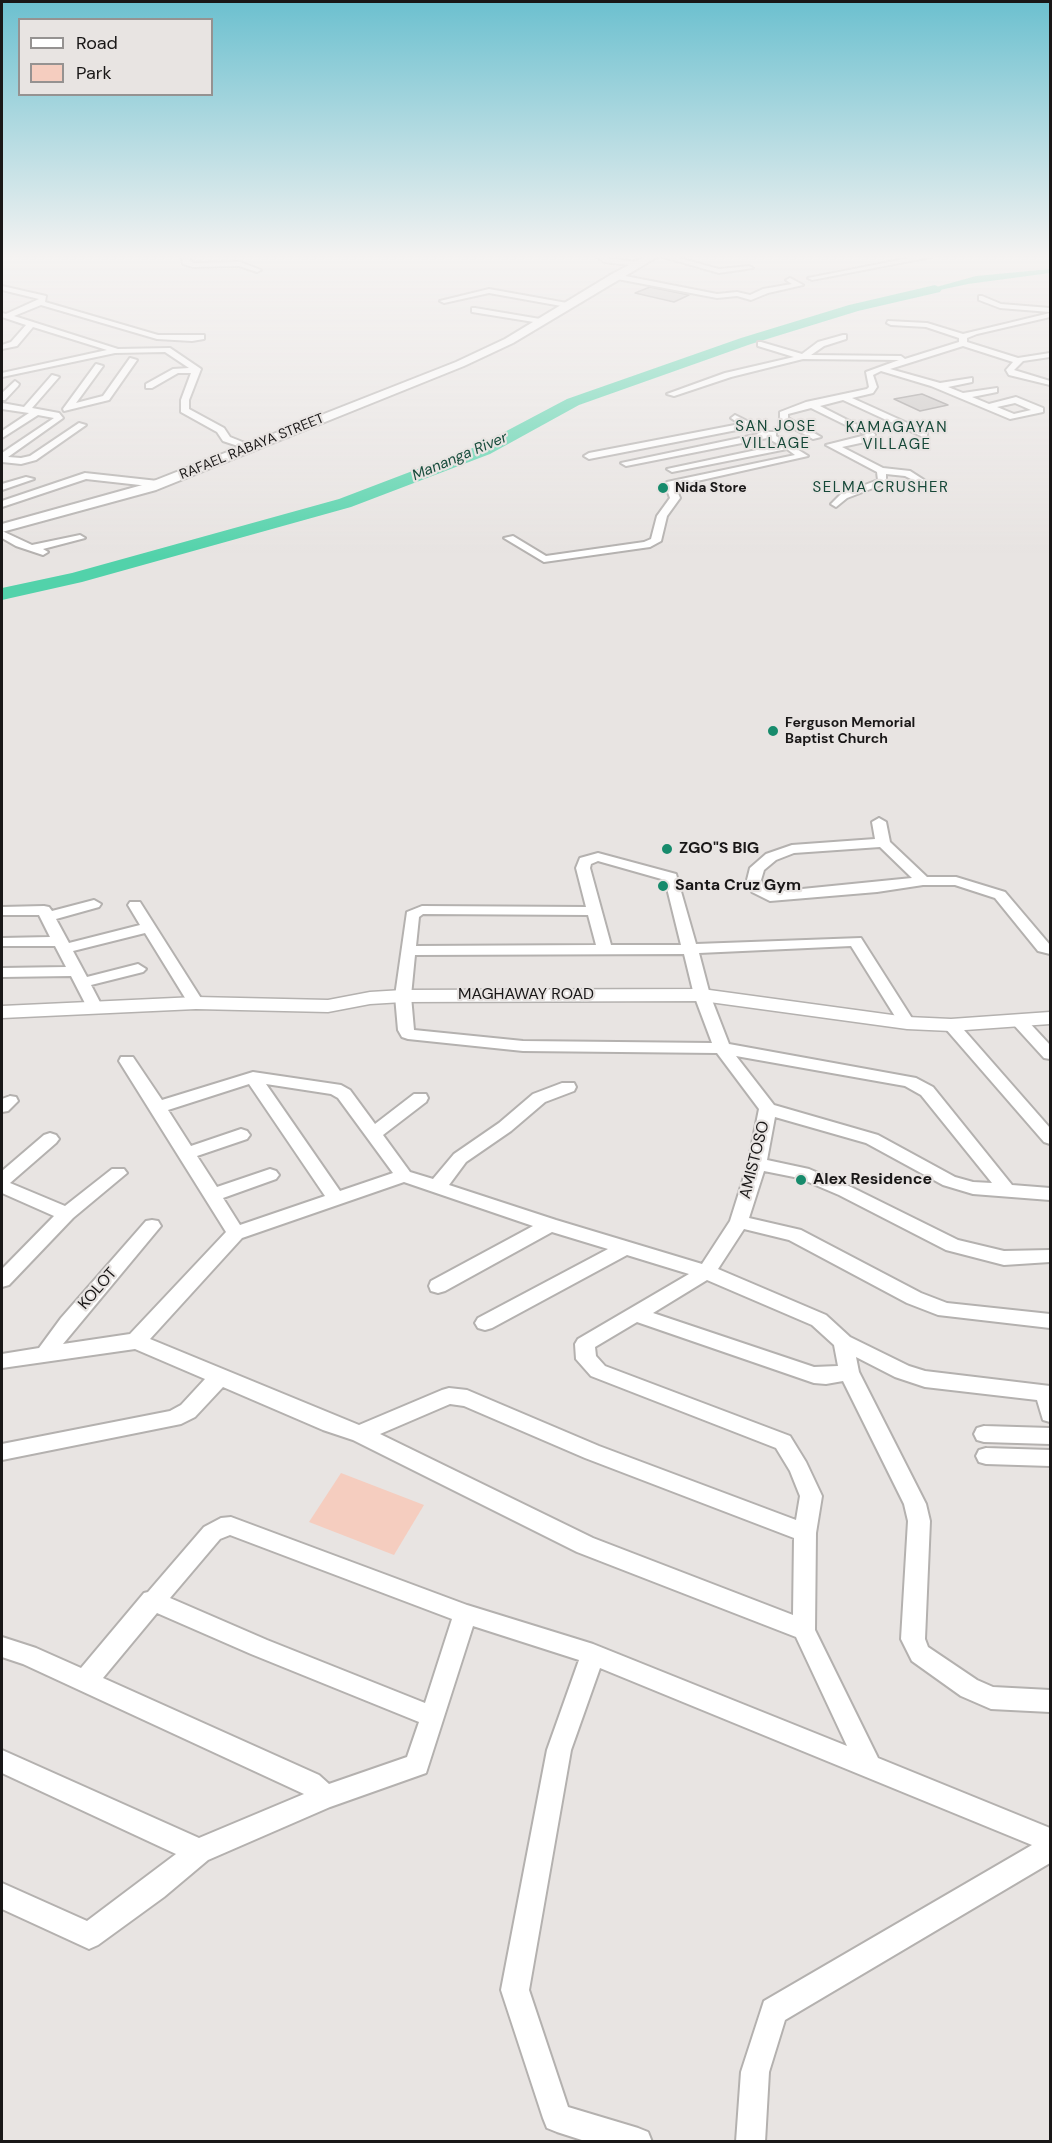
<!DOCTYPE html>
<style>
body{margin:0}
#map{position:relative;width:1052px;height:2143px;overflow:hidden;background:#e8e4e2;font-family:"DM Sans",sans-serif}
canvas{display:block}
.frame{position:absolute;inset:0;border:3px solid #191717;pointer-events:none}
.legend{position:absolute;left:18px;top:18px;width:195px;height:78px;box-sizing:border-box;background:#e8e4e2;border:2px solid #959291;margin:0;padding:8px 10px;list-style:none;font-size:18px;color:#191717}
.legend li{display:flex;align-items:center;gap:12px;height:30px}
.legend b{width:30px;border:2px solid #959291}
</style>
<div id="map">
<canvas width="1052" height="2143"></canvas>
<div class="frame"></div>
<ul class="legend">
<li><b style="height:8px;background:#fff"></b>Road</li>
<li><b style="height:16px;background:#f5cdbf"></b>Park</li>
</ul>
</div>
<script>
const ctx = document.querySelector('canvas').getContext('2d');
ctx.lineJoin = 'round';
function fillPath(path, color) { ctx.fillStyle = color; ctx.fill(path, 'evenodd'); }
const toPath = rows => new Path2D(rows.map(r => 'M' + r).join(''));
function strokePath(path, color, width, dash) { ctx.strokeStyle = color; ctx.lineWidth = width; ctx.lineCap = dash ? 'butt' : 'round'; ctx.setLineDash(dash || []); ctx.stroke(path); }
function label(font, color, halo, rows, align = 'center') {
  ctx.font = font + ' "DM Sans",sans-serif'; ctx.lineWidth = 4.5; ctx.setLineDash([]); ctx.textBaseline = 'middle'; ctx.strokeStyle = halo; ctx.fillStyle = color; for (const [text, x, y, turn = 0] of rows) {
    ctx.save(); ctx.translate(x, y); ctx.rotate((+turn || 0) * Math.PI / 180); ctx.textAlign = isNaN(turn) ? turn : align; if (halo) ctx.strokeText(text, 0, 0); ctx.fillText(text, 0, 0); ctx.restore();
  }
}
fillPath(toPath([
 [341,1473,424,1505,394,1555,309,1522]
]), '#f5cdbf');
fillPath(toPath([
 [1050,269,1050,273,968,284,898,299,890,296,929,289,976,276]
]), '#52d2aa');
fillPath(toPath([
 [935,285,942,289,940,292,858,311,751,344,579,405,490,454,351,507,82,582,2,600,2,588,72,573,339,499,478,446,567,399,741,338,849,305,935,285]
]), '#52d2aa');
const building = toPath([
 [650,287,689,295,674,302,635,293,650,287],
 [922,394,948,405,920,411,894,399,922,394]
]);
fillPath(building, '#cac6c4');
strokePath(building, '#989493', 1.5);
const minor = toPath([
 [182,257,190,257,190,261,194,263,240,262,261,270,257,272,239,266,193,267,183,264,182,257],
 [598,257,637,262,641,264,637,266,604,262,598,257],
 [663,257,675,257,719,269,749,266,753,268,719,273,663,257],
 [915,257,931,257,812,280,808,278,915,257],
 [615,274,717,294,737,292,750,295,763,289,792,284,786,280,790,278,803,285,768,293,751,300,737,296,717,298,612,278,615,274],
 [2,286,46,296,45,302,158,335,204,335,204,339,192,341,157,339,41,305,14,316,118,349,170,348,201,369,189,400,189,409,224,428,230,437,255,447,250,450,223,441,217,432,181,412,181,400,191,373,178,373,152,388,146,388,146,384,173,369,189,368,165,352,115,353,2,377,2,373,107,350,33,327,17,346,2,349,2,345,11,342,26,325,2,317,2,313,6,314,39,299,2,290,2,286],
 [489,289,567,303,571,305,567,307,489,293,444,303,440,301,489,289],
 [982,296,1001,304,1050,308,1050,312,1000,308,979,300,979,296,982,296],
 [475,308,540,319,544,321,540,323,472,312,472,308,475,308],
 [1050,313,1050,317,977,334,967,338,967,342,1018,358,1050,353,1050,357,1023,361,1014,370,1050,381,1050,385,1009,375,1006,370,1013,362,963,346,890,369,940,383,972,378,972,382,948,387,963,393,997,388,997,392,972,397,989,404,1016,397,1043,408,1043,412,1010,419,931,386,881,371,873,375,877,387,873,393,852,398,927,432,927,436,921,436,843,400,820,406,875,434,874,440,842,447,883,468,910,471,924,480,919,483,905,476,886,474,886,483,847,498,836,507,831,504,841,494,878,480,877,472,826,445,866,435,811,408,788,414,788,418,821,437,813,439,780,421,780,412,806,402,867,389,869,387,866,372,899,360,803,359,731,377,674,396,667,394,725,373,794,357,758,346,758,342,761,342,802,354,818,342,843,335,846,335,846,339,824,346,811,355,901,356,905,359,959,342,959,338,926,327,891,325,887,323,888,321,927,323,963,334,1050,313],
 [1015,403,1031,410,1014,414,997,407,1015,403],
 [130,358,137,360,109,400,64,411,63,409,96,364,103,366,76,403,103,396,130,358],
 [52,375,59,377,32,408,59,413,63,418,8,457,21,458,30,456,79,423,86,425,36,460,21,464,2,462,2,453,54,418,38,415,2,438,2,431,29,413,2,409,2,403,24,407,52,375],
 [15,381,19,384,18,386,5,400,2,400,2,393,15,381],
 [735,415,769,432,776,432,776,436,808,456,675,486,680,498,667,516,661,541,650,547,544,562,504,538,513,536,546,556,644,542,651,539,657,516,670,498,665,484,667,482,795,455,787,449,672,472,667,469,780,445,767,438,626,466,621,463,759,434,747,428,589,459,584,456,589,453,740,424,731,418,735,415],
 [85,473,158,481,163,484,158,487,86,479,2,507,2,501,85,473],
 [26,477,34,479,2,490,2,484,26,477],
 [2,531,32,545,80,535,85,538,43,549,48,552,43,555,16,546,2,538,2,531],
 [879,818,886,822,890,842,927,877,956,877,1005,892,1050,945,1050,954,1038,951,995,898,955,885,923,885,877,892,770,901,752,892,747,880,750,868,766,854,792,845,875,839,872,822,879,818],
 [880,847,912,878,772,892,765,889,761,880,764,870,776,860,794,853,880,847],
 [598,853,676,874,696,944,861,938,915,1023,913,1026,901,1026,851,946,699,953,710,995,729,1044,916,1078,933,1087,1012,1185,1050,1188,1050,1200,973,1194,943,1185,866,1143,775,1117,767,1160,809,1169,851,1187,958,1240,1004,1251,1050,1250,1050,1262,1004,1265,946,1250,839,1195,799,1178,764,1171,749,1218,801,1230,921,1293,947,1303,1050,1314,1050,1328,938,1315,907,1303,789,1240,744,1229,718,1269,826,1315,850,1337,909,1366,925,1371,1050,1386,1050,1422,1043,1420,1037,1400,925,1387,895,1377,856,1357,859,1372,926,1504,930,1521,925,1639,928,1647,977,1680,993,1687,1050,1690,1050,1712,991,1709,961,1696,912,1661,901,1639,908,1521,904,1504,843,1381,826,1384,814,1383,637,1322,595,1347,596,1356,605,1366,790,1436,806,1462,822,1496,816,1533,815,1630,878,1758,1050,1828,1050,1863,785,2020,769,2072,765,2142,736,2142,741,2072,764,2001,1032,1845,600,1668,571,1750,529,1990,568,2107,638,2128,648,2132,652,2142,588,2142,557,2132,547,2128,543,2118,501,1990,547,1750,579,1660,473,1626,426,1773,330,1807,208,1860,164,1897,98,1945,89,1949,2,1909,2,1883,87,1921,176,1854,2,1773,2,1750,199,1838,304,1794,23,1664,2,1657,2,1637,36,1648,81,1668,144,1593,148,1592,204,1527,221,1518,231,1517,467,1605,593,1644,847,1746,796,1637,577,1552,353,1440,323,1430,223,1387,195,1417,181,1424,2,1460,2,1444,170,1411,181,1405,205,1379,135,1349,2,1368,2,1354,39,1348,61,1318,146,1221,152,1220,158,1221,161,1226,63,1344,130,1334,226,1232,119,1061,121,1057,133,1057,162,1100,253,1072,341,1085,350,1090,375,1124,414,1094,426,1094,428,1098,426,1102,383,1135,410,1172,433,1179,454,1154,499,1123,533,1094,562,1083,574,1083,576,1087,574,1091,545,1102,511,1131,466,1162,449,1185,556,1220,702,1264,730,1221,748,1164,759,1109,717,1053,523,1051,408,1039,402,1037,398,1030,395,996,407,912,422,906,586,907,576,868,580,858,598,853],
 [598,861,665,880,681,945,611,945,590,868,591,864,598,861],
 [423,914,588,915,596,945,416,946,419,917,423,914],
 [684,954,694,995,712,1043,523,1041,414,1030,411,996,415,955,684,954],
 [736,1056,905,1086,921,1095,992,1183,973,1182,955,1177,878,1135,774,1105,736,1056],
 [249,1084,325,1196,240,1225,223,1198,276,1179,279,1175,276,1171,270,1169,217,1187,197,1156,247,1139,250,1135,247,1131,241,1129,191,1146,168,1110,249,1084],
 [266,1084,331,1094,338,1098,393,1173,340,1191,266,1084],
 [404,1182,533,1226,431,1281,429,1286,431,1291,438,1293,445,1291,552,1232,608,1249,478,1318,475,1323,478,1328,485,1330,492,1328,627,1255,689,1274,578,1339,575,1344,576,1359,591,1376,776,1448,790,1471,800,1496,796,1520,599,1446,467,1390,449,1388,442,1390,359,1425,150,1339,242,1238,404,1182],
 [707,1280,812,1325,834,1345,838,1366,814,1367,653,1313,707,1280],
 [450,1404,464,1406,585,1458,794,1538,793,1615,593,1538,380,1434,450,1404],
 [230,1535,452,1619,425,1703,267,1640,170,1598,220,1539,230,1535],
 [157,1613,251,1654,419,1722,407,1757,329,1784,319,1775,103,1678,157,1613],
 [94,900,101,904,99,907,56,919,69,943,140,925,128,905,130,902,140,902,204,1003,202,1006,190,1006,145,933,73,951,87,977,138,964,146,969,143,972,91,985,103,1008,101,1011,89,1011,71,976,2,977,2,968,66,967,55,946,2,946,2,938,50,937,39,915,2,915,2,907,44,906,49,907,52,911,94,900],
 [1019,1016,1025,1018,1050,1045,1050,1059,1044,1058,1013,1024,1011,1021,1019,1016],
 [951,1020,957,1022,1050,1128,1050,1144,1044,1142,945,1028,943,1025,951,1020],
 [10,1096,16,1097,18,1101,8,1111,2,1112,2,1099,10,1096],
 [50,1133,56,1135,59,1139,56,1143,10,1183,65,1206,112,1169,124,1169,127,1173,73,1218,9,1285,2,1287,2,1269,54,1216,2,1193,2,1171,44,1135,50,1133],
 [984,1426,1050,1428,1050,1444,984,1442,977,1440,974,1434,977,1428,984,1426],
 [986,1448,1050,1450,1050,1466,986,1464,979,1462,976,1456,979,1450,986,1448]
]);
const tertiary = toPath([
 [702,989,907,1017,951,1019,1050,1012,1050,1024,951,1031,907,1029,702,1001,403,1002,370,1004,328,1012,196,1009,2,1018,2,1006,196,997,328,1000,370,992,403,990,702,989]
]);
const secondary = toPath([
 [644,257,657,257,513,343,464,366,156,490,2,532,2,524,146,484,456,362,505,339,612,274,644,257]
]);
strokePath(minor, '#b4b1af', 4);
strokePath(tertiary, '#b4b1af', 3);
strokePath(secondary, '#b4b1af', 4);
fillPath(minor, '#fff');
fillPath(tertiary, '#fff');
fillPath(secondary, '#fff');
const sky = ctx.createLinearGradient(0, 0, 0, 557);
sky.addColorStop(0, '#6cc0cf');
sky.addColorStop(0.46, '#f5f3f2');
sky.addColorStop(1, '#f5f3f200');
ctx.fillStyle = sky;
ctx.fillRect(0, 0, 1052, 557);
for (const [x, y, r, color] of [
 [663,488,6,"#178b6c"],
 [773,731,6,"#178b6c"],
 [667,849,6,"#178b6c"],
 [663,886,6,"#178b6c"],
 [801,1180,6,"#178b6c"]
]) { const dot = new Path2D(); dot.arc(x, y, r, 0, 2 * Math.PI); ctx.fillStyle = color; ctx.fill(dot); strokePath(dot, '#e8e4e2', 2); }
label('14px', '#191717', '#e8e4e2', [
 ["RAFAEL RABAYA STREET",252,447,-22]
]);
label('bold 14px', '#191717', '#e8e4e2', [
 ["Nida Store",675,488],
 ["Ferguson Memorial",785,723],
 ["Baptist Church",785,739]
], 'left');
ctx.letterSpacing = '1.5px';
label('15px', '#164838', '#e8e4e2', [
 ["SAN JOSE",776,427],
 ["VILLAGE",776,444],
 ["KAMAGAYAN",897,428],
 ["VILLAGE",897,445],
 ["SELMA CRUSHER",881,488]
]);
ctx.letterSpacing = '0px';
label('italic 15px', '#174c3c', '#e8e4e2', [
 ["Mananga River",460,457,-23]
]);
label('bold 16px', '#191717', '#e8e4e2', [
 ["ZGO\"S BIG",679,849],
 ["Santa Cruz Gym",675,886],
 ["Alex Residence",813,1180]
], 'left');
label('16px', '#191717', '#e8e4e2', [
 ["MAGHAWAY ROAD",526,995],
 ["AMISTOSO",755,1160,-76],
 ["KOLOT",98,1289,-49]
]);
</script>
